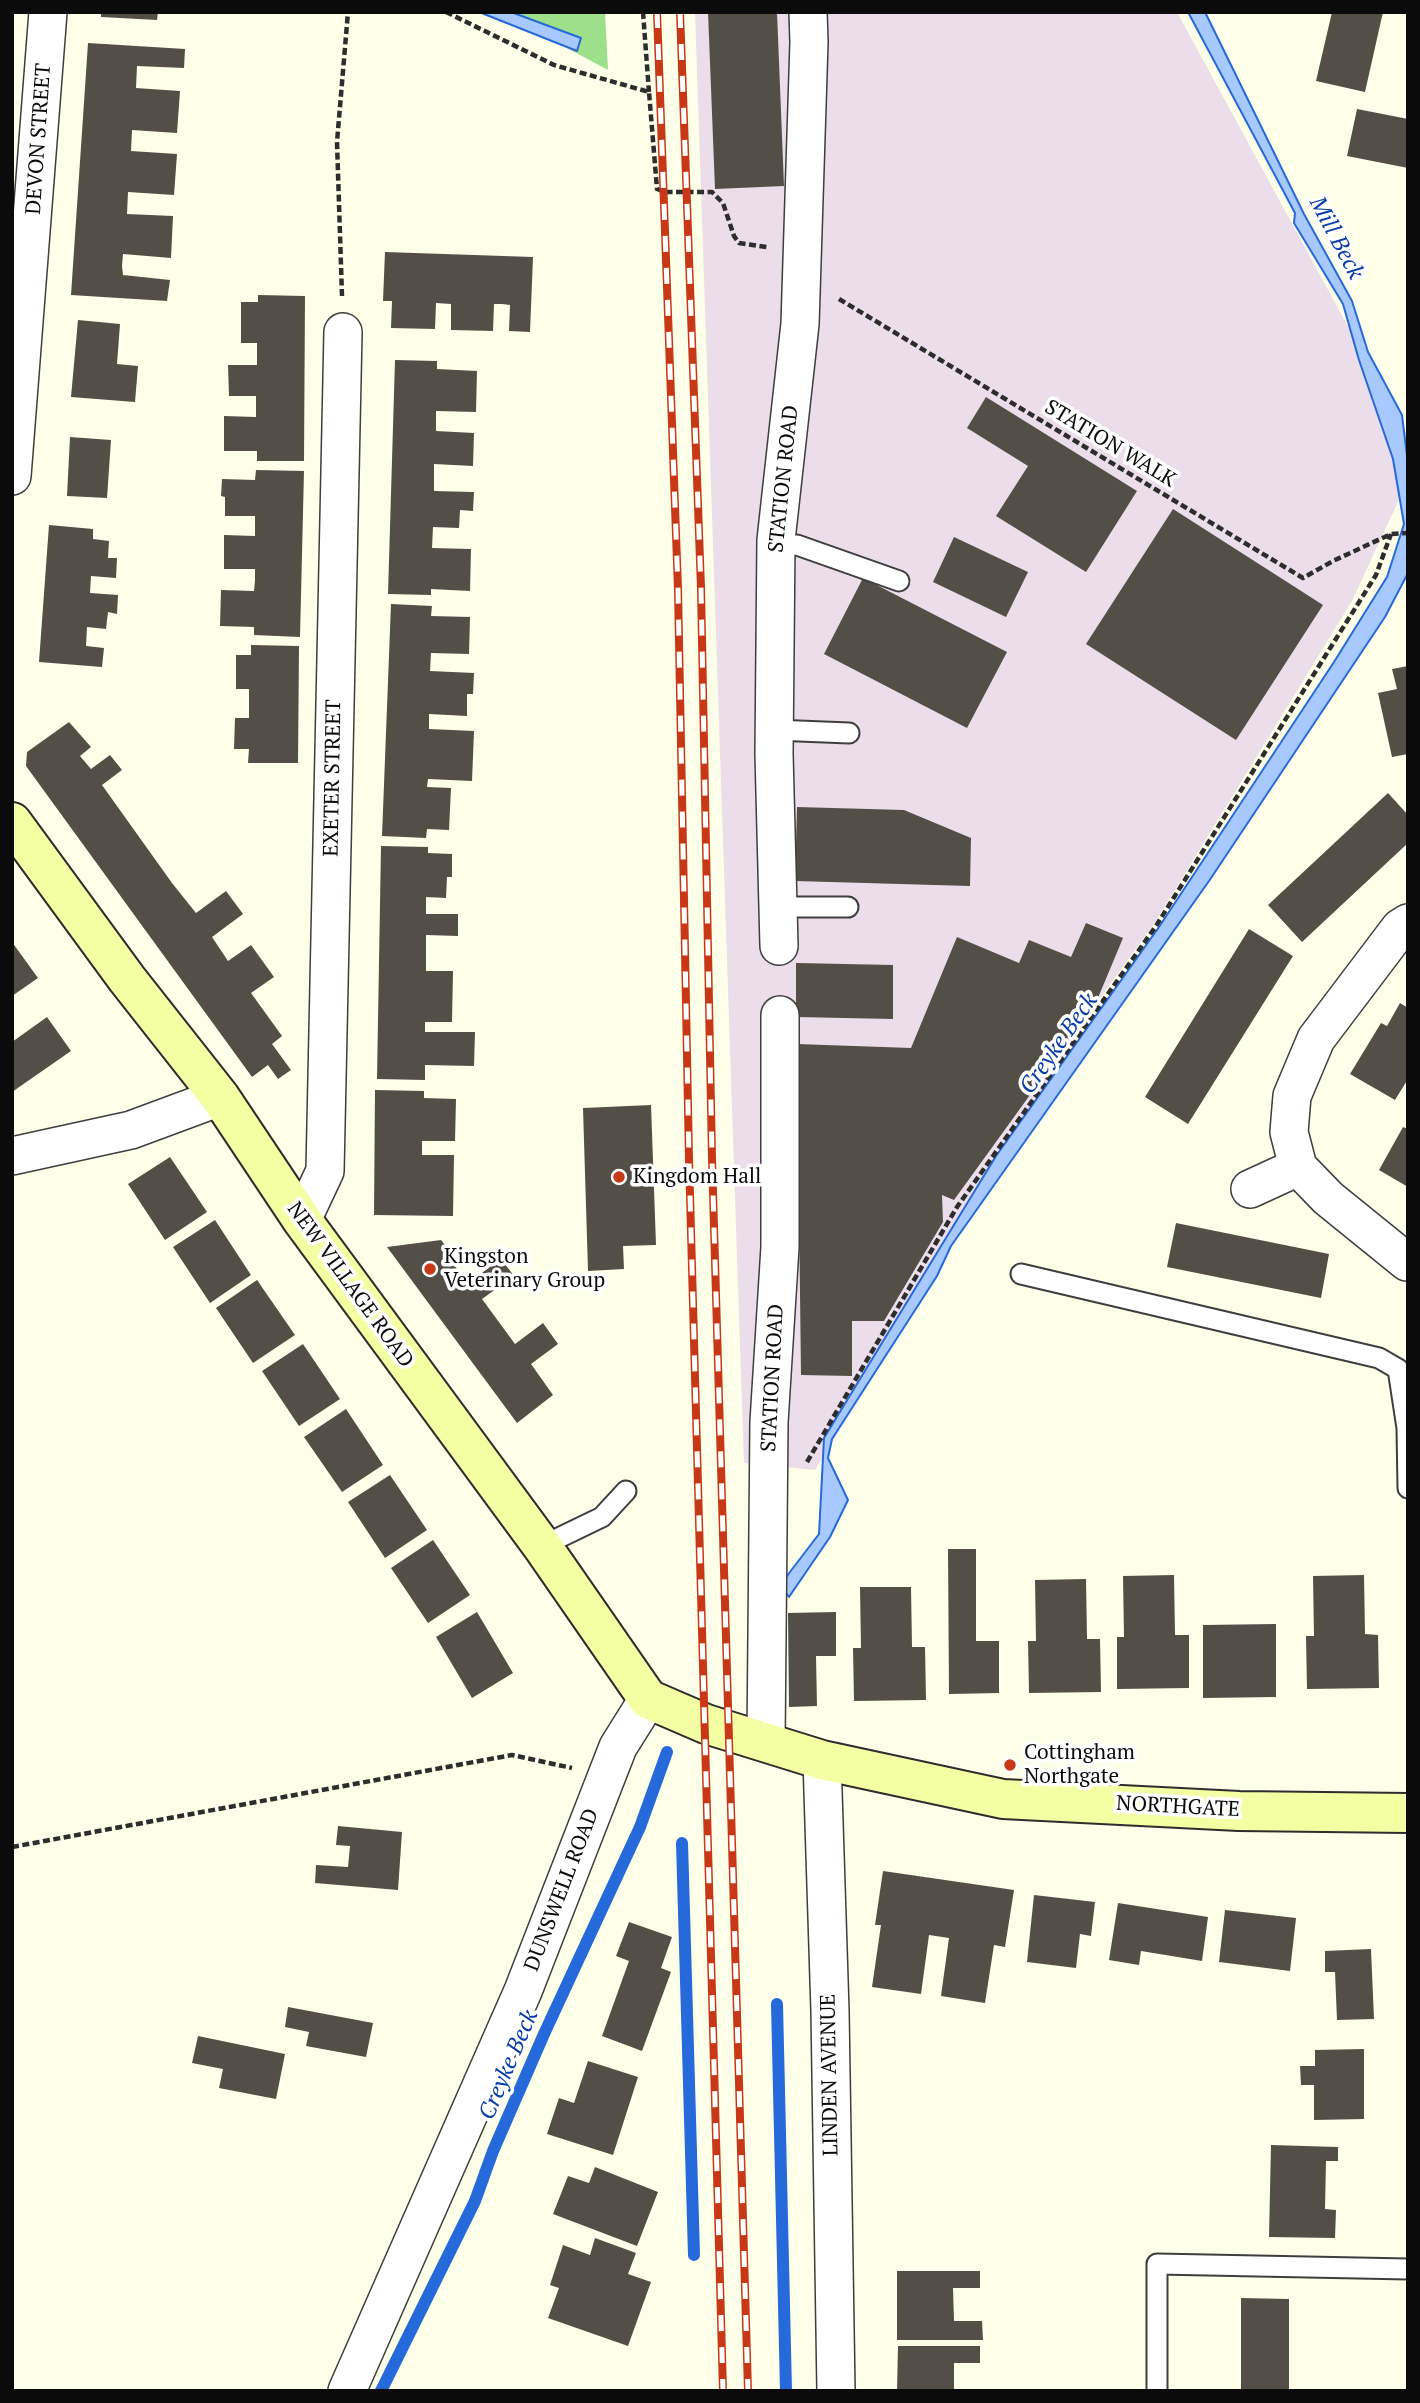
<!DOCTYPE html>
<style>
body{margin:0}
#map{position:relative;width:1420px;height:2403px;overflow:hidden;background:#feffe8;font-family:"PT Serif",serif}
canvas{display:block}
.frame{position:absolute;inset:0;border:14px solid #0b0b0b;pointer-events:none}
</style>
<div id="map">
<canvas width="1420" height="2403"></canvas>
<div class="frame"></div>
</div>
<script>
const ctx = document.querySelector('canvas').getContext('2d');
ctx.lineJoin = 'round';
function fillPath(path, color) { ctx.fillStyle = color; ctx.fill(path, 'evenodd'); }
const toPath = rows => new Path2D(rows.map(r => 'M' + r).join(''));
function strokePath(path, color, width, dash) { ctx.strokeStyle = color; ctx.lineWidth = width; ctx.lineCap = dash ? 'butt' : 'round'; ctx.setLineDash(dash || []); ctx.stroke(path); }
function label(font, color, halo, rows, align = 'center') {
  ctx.font = font + ' "PT Serif",serif'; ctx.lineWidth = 7; ctx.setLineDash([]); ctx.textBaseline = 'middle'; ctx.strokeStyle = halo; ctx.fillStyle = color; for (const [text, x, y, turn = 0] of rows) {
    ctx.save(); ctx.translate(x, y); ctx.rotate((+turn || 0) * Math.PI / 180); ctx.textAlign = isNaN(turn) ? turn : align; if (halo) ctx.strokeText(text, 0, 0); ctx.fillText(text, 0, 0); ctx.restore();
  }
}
fillPath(toPath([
 [695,12,1177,12,1408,437,1408,480,1352,601,1154,924,1095,1005,815,1470,744,1463]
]), '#ebdde9');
fillPath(toPath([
 [500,12,605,12,608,70]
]), '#9edf8c');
const water = toPath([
 [479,12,511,12,581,38,577,51,479,12],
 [1188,12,1205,12,1304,214,1352,301,1368,352,1402,415,1408,464,1408,573,1385,617,1209,881,951,1246,937,1276,832,1439,828,1458,848,1500,830,1537,789,1597,780,1585,819,1534,824,1438,996,1156,1159,927,1334,662,1387,577,1404,524,1393,459,1359,360,1343,304,1294,223,1295,213,1188,12]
]);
fillPath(water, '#a7c9fd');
strokePath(water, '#2669db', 2);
strokePath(toPath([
 [682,1843,694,2255],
 [777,2004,786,2391],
 [381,2391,475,2201,493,2151,544,2034,640,1827,667,1752]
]), '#2669db', 12);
fillPath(toPath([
 [101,12,158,12,157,20,101,17],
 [708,12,777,12,784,186,715,189],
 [1332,12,1383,12,1365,92,1316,81],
 [88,43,185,49,184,68,137,66,136,88,180,91,177,133,132,130,131,151,177,154,174,195,128,192,127,214,173,216,171,258,123,254,122,266,123,275,170,280,167,301,71,295],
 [1357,109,1408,119,1408,168,1347,156],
 [385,252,533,257,530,332,509,331,510,305,502,304,494,304,493,331,451,330,451,304,436,303,435,329,391,328,392,301,383,301],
 [258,295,305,296,304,461,257,461,257,451,224,451,224,416,256,417,256,396,229,396,228,365,257,365,257,343,241,343,241,302,258,302],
 [78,320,120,324,117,364,138,366,135,402,71,397],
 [395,360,437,361,437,369,477,371,476,412,436,411,436,431,474,433,473,466,434,464,434,491,474,492,473,511,460,510,459,528,433,527,432,548,471,549,470,591,431,589,431,595,388,594],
 [986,397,1137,491,1086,572,996,516,1028,466,967,428],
 [70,437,111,440,107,498,67,496],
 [256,470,304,471,300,637,254,635,254,627,220,626,221,590,254,591,255,580,255,569,224,569,224,535,255,536,255,516,225,516,225,497,221,496,222,479,255,480],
 [1173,509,1323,605,1236,740,1086,644],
 [49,525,93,529,93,539,109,541,108,558,117,558,116,578,91,576,90,593,118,595,117,614,108,612,106,629,87,627,86,646,104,648,102,667,39,662],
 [954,537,1028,572,1006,617,933,582],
 [863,578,1007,652,967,728,824,654],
 [391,604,432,606,431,616,470,617,469,654,431,653,430,671,474,673,473,694,467,694,467,716,429,714,429,729,474,731,472,781,428,779,427,787,451,788,449,830,427,829,426,838,382,836],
 [251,645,299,646,298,763,248,763,249,749,234,749,235,718,249,718,249,689,236,689,236,655,251,655],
 [1408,666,1408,754,1392,757,1378,693,1397,689,1392,669],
 [69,722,91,747,80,756,91,769,110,755,122,770,102,785,172,883,196,913,226,891,243,914,212,937,228,961,251,945,274,977,251,993,282,1036,272,1044,291,1070,278,1079,268,1065,252,1077,26,766,27,752],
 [1388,793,1408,815,1408,843,1302,942,1268,905],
 [797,807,904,810,971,838,970,886,795,881],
 [381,846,428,847,428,853,452,854,452,877,447,877,446,898,426,897,426,914,458,914,458,936,426,935,426,971,453,971,452,1022,425,1022,425,1032,475,1032,474,1066,425,1065,425,1080,377,1079],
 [1086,923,1123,938,1095,1005,954,1200,942,1195,943,1222,884,1321,852,1321,852,1376,801,1375,797,1044,911,1048,957,937,1019,963,1029,940,1071,957],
 [1249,929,1293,956,1188,1124,1145,1097],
 [12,942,38,978,12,996],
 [796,963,893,965,893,1019,796,1017],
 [1400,1003,1408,1008,1408,1079,1395,1100,1350,1074,1381,1023,1387,1026],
 [47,1017,71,1051,12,1092,12,1042],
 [375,1090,424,1091,424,1098,456,1099,455,1141,422,1141,422,1155,454,1155,453,1216,374,1215],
 [651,1105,656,1245,623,1246,624,1269,588,1271,583,1108],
 [1403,1127,1408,1129,1408,1187,1379,1170],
 [170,1157,207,1212,165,1240,128,1184],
 [215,1220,251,1275,210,1303,173,1247],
 [1176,1223,1329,1254,1321,1298,1167,1267],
 [441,1240,454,1257,450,1260,468,1283,501,1259,514,1276,482,1299,515,1344,543,1323,558,1344,531,1364,553,1395,517,1423,387,1247],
 [257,1280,295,1335,253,1363,216,1308],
 [303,1344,340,1399,299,1426,262,1371],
 [346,1409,383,1465,342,1492,304,1437],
 [390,1475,427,1530,385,1558,348,1502],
 [433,1540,470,1595,428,1623,391,1568],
 [948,1549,976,1549,976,1641,999,1641,999,1693,949,1694],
 [1174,1575,1175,1635,1189,1635,1189,1688,1117,1689,1117,1637,1124,1637,1123,1576],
 [1364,1575,1365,1634,1378,1635,1379,1688,1307,1689,1306,1636,1314,1636,1313,1576],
 [1086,1579,1087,1639,1100,1639,1101,1692,1029,1693,1028,1641,1036,1641,1035,1580],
 [860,1587,911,1587,912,1647,925,1647,926,1700,854,1701,853,1648,861,1648],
 [477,1612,513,1673,472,1698,436,1637],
 [836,1612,836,1656,816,1656,817,1706,789,1707,788,1613],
 [1276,1624,1276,1697,1203,1698,1203,1625],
 [338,1826,402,1832,398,1890,315,1883,316,1865,348,1867,350,1846,336,1845],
 [883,1871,1014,1890,1005,1947,994,1945,985,2003,941,1996,949,1938,929,1935,921,1994,872,1987,881,1925,875,1925],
 [1034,1895,1095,1902,1091,1936,1080,1934,1076,1968,1027,1962],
 [1118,1903,1208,1917,1202,1961,1141,1951,1139,1965,1109,1960],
 [1225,1910,1296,1918,1290,1971,1219,1962],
 [629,1922,672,1937,661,1968,671,1972,642,2051,602,2036,629,1961,616,1956],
 [1371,1949,1374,2019,1337,2020,1335,1972,1325,1972,1325,1951],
 [288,2007,373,2023,366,2057,306,2046,309,2032,285,2027],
 [198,2036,285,2054,276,2099,219,2088,223,2069,192,2063],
 [1364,2049,1364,2119,1314,2120,1314,2085,1301,2085,1300,2066,1315,2066,1315,2050],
 [588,2061,638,2077,613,2155,547,2134,559,2098,574,2103],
 [1271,2145,1338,2147,1338,2161,1326,2161,1325,2209,1336,2210,1335,2238,1269,2237],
 [595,2167,658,2192,637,2246,553,2214,568,2176,589,2183],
 [595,2238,636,2253,628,2274,651,2282,628,2346,548,2318,559,2288,550,2285,563,2245,590,2255],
 [897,2271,980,2271,980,2288,953,2288,954,2321,982,2321,983,2340,897,2340],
 [1241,2298,1289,2299,1289,2391,1241,2391],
 [898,2346,980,2346,980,2363,954,2363,954,2391,897,2391]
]), '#544f46');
const lane = toPath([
 [776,546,797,545,899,581],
 [774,730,849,733],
 [778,907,848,907],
 [1021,1274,1379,1358,1398,1369,1407,1428,1408,1488],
 [542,1546,602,1517,626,1491],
 [1157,2391,1157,2264,1408,2269]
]);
const street = toPath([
 [12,476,48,12],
 [779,946,774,754,776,540,800,324,809,42,808,12],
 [12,1156,131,1130,220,1097],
 [1250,1189,1298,1167],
 [302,1220,325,1171,343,332],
 [1407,1262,1328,1198,1298,1167,1289,1132,1292,1096,1316,1039,1400,928,1408,923],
 [766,1741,769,1422,780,1247,780,1015],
 [822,1760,830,2011,836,2391],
 [347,2391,523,1991,618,1747,648,1699]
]);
const secondary = toPath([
 [12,822,127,979,220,1097,302,1220,542,1546,648,1699,706,1724,822,1760,1003,1799,1239,1811,1408,1813]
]);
strokePath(lane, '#3e3e3e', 23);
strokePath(street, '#3e3e3e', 40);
strokePath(secondary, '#2d2d2d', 42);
strokePath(toPath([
 [446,12,554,65,649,92,657,189,665,192,712,192,723,203,734,236,739,243,767,247],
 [643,12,649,92],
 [342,296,337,142,348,12],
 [839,299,1303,578,1333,561,1391,534,1408,533],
 [807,1462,957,1207,1156,926,1376,575,1391,534],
 [12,1847,512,1755,572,1768]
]), '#2d2d2d', 4.5, [7, 3.5]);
strokePath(lane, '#fff', 19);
strokePath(street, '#fff', 37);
strokePath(secondary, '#f4ffa3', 38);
const rail = toPath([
 [657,12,678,589,689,1159,723,2391],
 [680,12,701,588,712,1158,748,2391]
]);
strokePath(rail, '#c83716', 8);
strokePath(rail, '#fff', 5, [16]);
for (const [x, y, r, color] of [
 [619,1177,7,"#c83716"],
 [430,1269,7,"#c83716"],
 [1010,1765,7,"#c83716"]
]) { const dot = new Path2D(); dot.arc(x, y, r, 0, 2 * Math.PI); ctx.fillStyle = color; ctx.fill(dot); strokePath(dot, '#fff', 2.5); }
label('21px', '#0b0b0b', '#fff', [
 ["DEVON STREET",39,139,-86],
 ["STATION WALK",1110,444,31],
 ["STATION ROAD",784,479,-84],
 ["EXETER STREET",333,778,-89],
 ["NEW VILLAGE ROAD",350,1285,54],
 ["STATION ROAD",773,1378,-87],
 ["NORTHGATE",1178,1807,3],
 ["DUNSWELL ROAD",562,1890,-69],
 ["LINDEN AVENUE",830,2075,-91]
]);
label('21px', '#0b0b0b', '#fff', [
 ["Kingdom Hall",633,1177],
 ["Kingston",444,1257],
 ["Veterinary Group",444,1281],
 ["Cottingham",1024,1753],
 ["Northgate",1024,1777]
], 'left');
label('italic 23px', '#093da8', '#fff', [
 ["Mill Beck",1336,238,62],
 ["Creyke Beck",1059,1044,-55],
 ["Creyke Beck",509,2065,-67]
]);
</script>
